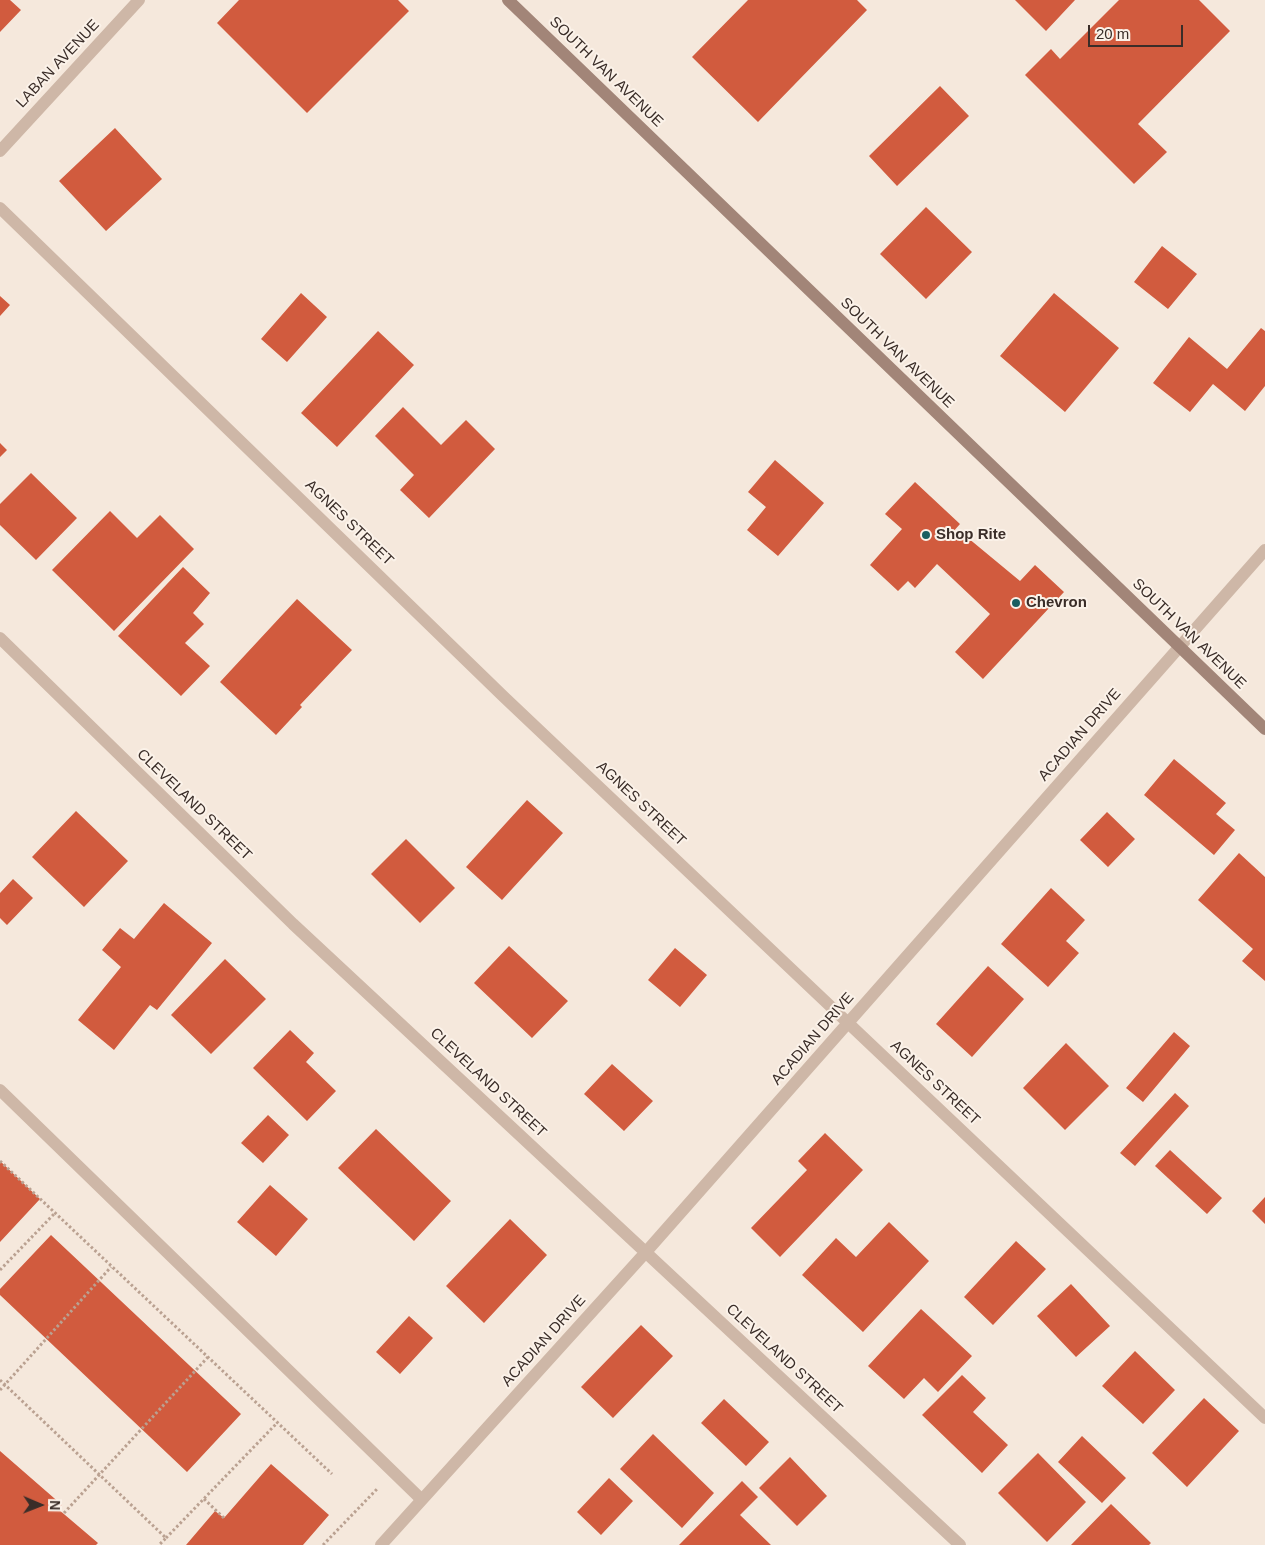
<!DOCTYPE html>
<style>
body{margin:0}
#map{position:relative;width:1265px;height:1545px;overflow:hidden;background:#f5e8dc;font-family:Arial,sans-serif}
canvas{display:block}
.north{position:absolute;left:15px;top:1480px;width:50px;height:50px;-webkit-text-stroke:4px #fbf2e9;paint-order:stroke;rotate:91deg;font-size:14px;font-weight:700;line-height:20px;text-align:center;color:#3a2d28}
.north::after{content:'';display:block;margin:auto;width:18px;height:22px;background:#3a2d28;clip-path:polygon(50% 0,100% 100%,50% 72%,0 100%)}
.scale{position:absolute;left:1088px;top:25px;width:95px;height:22px;box-sizing:border-box;border:2px solid #3a2d28;border-top:0;padding-left:6px;font-size:15px;line-height:18px;white-space:nowrap;color:#3a2d28;-webkit-text-stroke:4px #fbf2e9;paint-order:stroke}
</style>
<div id="map">
<canvas width="1265" height="1545"></canvas>
<div class="north">N</div>
<div class="scale">20 m</div>
</div>
<script>
const ctx = document.querySelector('canvas').getContext('2d');
ctx.lineJoin = 'round';
function fillPath(path, color) { ctx.fillStyle = color; ctx.fill(path, 'evenodd'); }
const toPath = rows => new Path2D(rows.map(r => 'M' + r).join(''));
function strokePath(path, color, width, dash) { ctx.strokeStyle = color; ctx.lineWidth = width; ctx.lineCap = dash ? 'butt' : 'round'; ctx.setLineDash(dash || []); ctx.stroke(path); }
function label(font, color, halo, rows, align = 'center') {
  ctx.font = font + ' Arial,sans-serif'; ctx.lineWidth = 4; ctx.setLineDash([]); ctx.textBaseline = 'middle'; ctx.strokeStyle = halo; ctx.fillStyle = color; for (const [text, x, y, turn = 0] of rows) {
    ctx.save(); ctx.translate(x, y); ctx.rotate((+turn || 0) * Math.PI / 180); ctx.textAlign = isNaN(turn) ? turn : align; if (halo) ctx.strokeText(text, 0, 0); ctx.fillText(text, 0, 0); ctx.restore();
  }
}
fillPath(toPath([
 [0,0,10,0,21,10,0,32],
 [239,0,398,0,409,11,307,113,217,23],
 [748,0,857,0,867,10,758,122,692,57],
 [1015,0,1075,0,1046,31],
 [1119,0,1199,0,1230,31,1138,124,1167,152,1134,184,1025,75,1051,49,1060,59],
 [940,86,969,116,897,186,869,156],
 [115,128,162,179,106,231,59,181],
 [926,207,972,252,926,299,880,254],
 [1162,246,1197,274,1168,309,1134,282],
 [301,293,327,317,287,362,261,339],
 [1054,293,1119,348,1065,412,1000,356],
 [0,296,10,305,0,316],
 [1261,328,1265,331,1265,386,1245,411,1213,384,1190,412,1153,383,1189,337,1227,369],
 [378,331,414,365,337,447,301,413],
 [403,407,441,445,466,420,495,449,429,518,400,490,414,475,375,436],
 [0,443,7,450,0,457],
 [775,460,824,503,778,556,747,530,766,507,748,492],
 [31,473,77,518,36,560,0,525,0,504],
 [915,482,960,524,952,533,957,538,962,533,1020,581,1035,565,1064,592,983,679,955,652,990,614,937,564,915,588,908,581,898,591,870,565,902,529,885,514],
 [110,511,137,538,160,515,194,549,114,631,52,570],
 [183,567,210,593,193,613,204,624,185,643,210,666,181,696,118,636],
 [297,599,352,650,300,705,302,707,276,735,220,682],
 [1174,759,1226,803,1216,814,1235,830,1214,855,1144,795],
 [527,800,563,833,502,900,466,867],
 [76,811,128,861,84,907,32,857],
 [1107,812,1135,839,1108,867,1080,840],
 [406,839,455,888,420,923,371,874],
 [1239,853,1265,877,1265,981,1242,961,1253,949,1198,900],
 [13,879,33,898,7,925,0,918,0,893],
 [1051,888,1085,920,1066,941,1079,953,1048,987,1001,944],
 [164,903,212,943,157,1010,150,1005,114,1050,78,1020,121,967,102,950,120,928,134,939],
 [509,946,568,1001,532,1038,474,983],
 [675,948,707,975,680,1007,648,980],
 [225,959,266,999,211,1054,171,1015],
 [988,966,1024,999,972,1057,936,1024],
 [290,1030,314,1053,306,1062,336,1091,307,1121,253,1068],
 [1174,1032,1190,1046,1143,1102,1126,1088],
 [1066,1043,1109,1086,1065,1130,1023,1088],
 [612,1064,653,1101,624,1131,584,1094],
 [1175,1093,1189,1106,1135,1166,1120,1153],
 [268,1115,289,1135,263,1163,241,1143],
 [376,1129,451,1201,414,1241,338,1168],
 [825,1133,863,1170,780,1257,751,1228,807,1170,798,1161],
 [1170,1150,1222,1198,1207,1214,1155,1166],
 [0,1161,40,1199,0,1242],
 [270,1185,308,1219,276,1256,237,1222],
 [1265,1197,1265,1224,1252,1211],
 [510,1219,547,1255,484,1323,446,1286],
 [889,1222,929,1261,863,1332,802,1275,836,1238,856,1257],
 [51,1235,241,1414,187,1472,0,1295,0,1289],
 [1016,1241,1046,1269,993,1325,964,1297],
 [1071,1284,1110,1326,1076,1357,1037,1316],
 [921,1309,972,1356,938,1392,924,1378,904,1399,868,1366],
 [409,1316,433,1338,400,1374,376,1352],
 [641,1325,673,1356,613,1418,581,1387],
 [1135,1351,1175,1390,1143,1424,1102,1386],
 [962,1375,986,1398,973,1412,1008,1445,982,1473,922,1415],
 [1204,1398,1239,1431,1187,1487,1152,1453],
 [724,1399,769,1442,746,1466,701,1423],
 [653,1434,714,1493,682,1528,620,1469],
 [1082,1436,1126,1478,1102,1503,1058,1462],
 [0,1451,62,1505,58,1509,98,1543,96,1545,0,1545],
 [1038,1453,1086,1502,1047,1542,998,1493],
 [790,1457,827,1496,797,1526,759,1488],
 [271,1464,329,1515,303,1545,186,1545,215,1511,224,1518],
 [609,1478,633,1501,601,1535,577,1512],
 [742,1481,758,1497,740,1515,771,1545,679,1545],
 [1111,1504,1151,1543,1149,1545,1071,1545]
]), '#d15b3e');
strokePath(toPath([
 [0,1161,332,1474],
 [0,1270,55,1213],
 [0,1380,166,1538,159,1545],
 [0,1390,111,1267],
 [204,1499,224,1518],
 [64,1513,208,1357],
 [166,1538,277,1423],
 [323,1545,378,1488]
]), '#baa191', 3, [2.5, 2.5]);
strokePath(toPath([
 [0,1090,421,1499]
]), '#ceb7a7', 12);
strokePath(toPath([
 [0,151,139,0],
 [0,208,504,697,1265,1418],
 [0,638,293,924,960,1545],
 [381,1545,646,1252,1265,550]
]), '#ceb7a7', 12);
strokePath(toPath([
 [508,0,1265,729]
]), '#a28578', 12);
for (const [x, y, r, color] of [
 [926,535,5,"#195e60"],
 [1016,603,5,"#195e60"]
]) { const dot = new Path2D(); dot.arc(x, y, r, 0, 2 * Math.PI); ctx.fillStyle = color; ctx.fill(dot); strokePath(dot, '#fbf2e9', 2); }
label('15px', '#3a2d28', '#fbf2e9', [
 ["LABAN AVENUE",58,64,-47],
 ["SOUTH VAN AVENUE",606,72,44],
 ["SOUTH VAN AVENUE",897,353,44],
 ["AGNES STREET",349,523,44],
 ["SOUTH VAN AVENUE",1189,634,44],
 ["ACADIAN DRIVE",1080,735,-49],
 ["AGNES STREET",641,804,43],
 ["CLEVELAND STREET",194,805,44],
 ["ACADIAN DRIVE",813,1039,-49],
 ["CLEVELAND STREET",488,1083,43],
 ["AGNES STREET",935,1083,43],
 ["ACADIAN DRIVE",544,1341,-48],
 ["CLEVELAND STREET",784,1359,43]
]);
label('bold 15px', '#3a2d28', '#fbf2e9', [
 ["Shop Rite",936,535],
 ["Chevron",1026,603]
], 'left');
</script>
